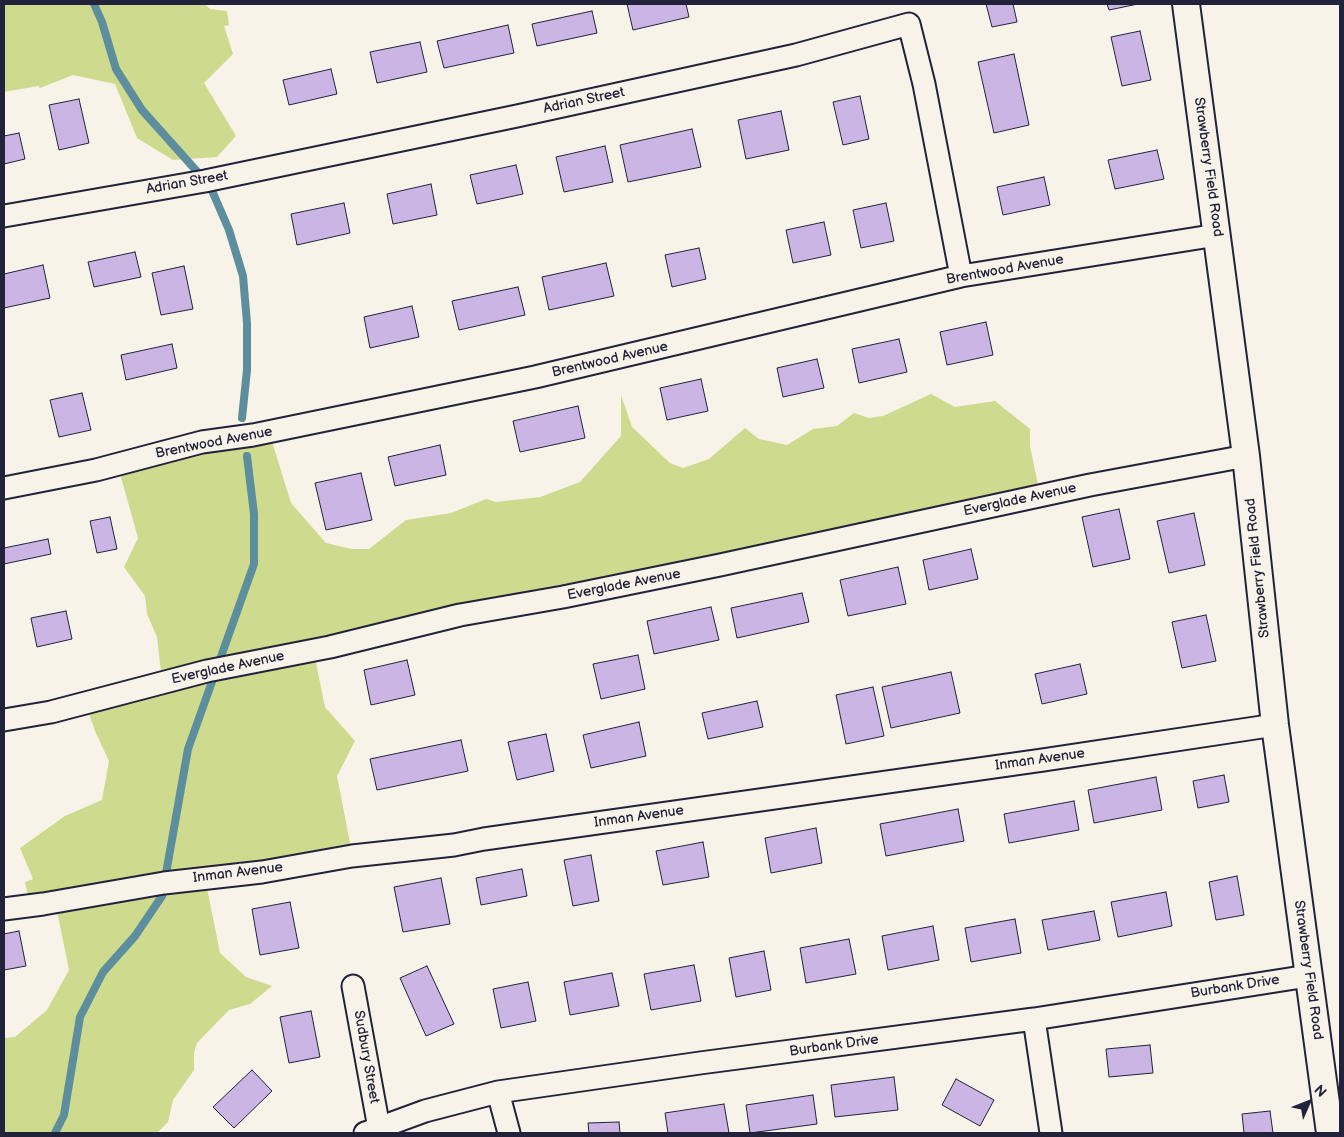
<!DOCTYPE html>
<style>
body{margin:0}
#map{position:relative;width:1344px;height:1137px;overflow:hidden;background:#f7f3e8;font-family:"Balsamiq Sans",sans-serif}
canvas{display:block}
.frame{position:absolute;inset:0;border:5px solid #22223b;pointer-events:none}
.north{position:absolute;left:1284px;top:1077px;width:50px;height:50px;-webkit-text-stroke:4px #f7f3e8;paint-order:stroke;rotate:46deg;font-size:14px;font-weight:700;line-height:20px;text-align:center;color:#22223b}
.north::after{content:'';display:block;margin:auto;width:18px;height:22px;background:#22223b;clip-path:polygon(50% 0,100% 100%,50% 72%,0 100%)}
</style>
<div id="map">
<canvas width="1344" height="1137"></canvas>
<div class="frame"></div>
<div class="north">N</div>
</div>
<script>
const ctx = document.querySelector('canvas').getContext('2d');
ctx.lineJoin = 'round';
function fillPath(path, color) { ctx.fillStyle = color; ctx.fill(path, 'evenodd'); }
const toPath = rows => new Path2D(rows.map(r => 'M' + r).join(''));
function strokePath(path, color, width, dash) { ctx.strokeStyle = color; ctx.lineWidth = width; ctx.lineCap = dash ? 'butt' : 'round'; ctx.setLineDash(dash || []); ctx.stroke(path); }
function label(font, color, halo, rows, align = 'center') {
  ctx.font = font + ' "Balsamiq Sans",sans-serif'; ctx.lineWidth = 5; ctx.setLineDash([]); ctx.textBaseline = 'middle'; ctx.strokeStyle = halo; ctx.fillStyle = color; for (const [text, x, y, turn = 0] of rows) {
    ctx.save(); ctx.translate(x, y); ctx.rotate((+turn || 0) * Math.PI / 180); ctx.textAlign = isNaN(turn) ? turn : align; if (halo) ctx.strokeText(text, 0, 0); ctx.fillText(text, 0, 0); ctx.restore();
  }
}
fillPath(toPath([
 [4,4,205,4,210,9,227,11,229,25,224,26,233,54,204,83,236,136,217,157,173,160,137,138,115,84,73,75,40,88,38,86,4,92],
 [931,394,955,407,995,401,1030,429,1030,446,1040,494,315,658,325,707,355,741,337,776,352,853,207,888,220,953,246,977,272,986,250,1004,229,1010,197,1043,194,1053,194,1070,173,1100,168,1122,157,1133,4,1133,4,1038,15,1037,47,1010,69,970,56,906,29,901,25,882,33,879,20,848,65,816,102,800,109,761,95,731,85,702,162,681,157,637,147,614,145,596,124,567,138,538,119,470,270,435,291,503,326,543,352,549,369,549,406,520,451,513,486,499,496,502,540,497,580,482,621,436,621,395,632,427,670,463,683,468,709,459,745,428,759,439,787,445,813,429,837,426,854,413,869,418,883,416]
]), '#cedb8e');
strokePath(toPath([
 [94,4,102,22,116,69,142,110,210,186,229,230,243,276,247,323,247,370,242,418],
 [55,1133,64,1115,80,1017,103,972,135,936,162,896,188,749,254,564,254,514,247,456]
]), '#5d8e9d', 8);
const building = toPath([
 [627,4,686,4,689,17,633,30,627,4],
 [986,4,1013,4,1017,22,992,27,986,4],
 [1107,4,1138,4,1109,10,1107,4],
 [592,11,597,33,537,46,532,24,592,11],
 [508,25,514,53,444,68,437,41,508,25],
 [1140,31,1151,80,1122,86,1111,37,1140,31],
 [420,42,427,72,377,83,370,52,420,42],
 [1014,54,1029,125,994,133,978,62,1014,54],
 [331,69,337,94,289,105,283,80,331,69],
 [860,96,869,139,843,145,833,102,860,96],
 [79,99,89,143,59,150,49,105,79,99],
 [781,111,789,150,746,159,738,120,781,111],
 [692,129,701,167,628,182,620,145,692,129],
 [19,133,25,159,4,164,4,136,19,133],
 [605,146,613,182,564,192,556,157,605,146],
 [1157,150,1164,179,1115,189,1108,160,1157,150],
 [516,165,523,194,477,204,470,175,516,165],
 [1044,177,1050,205,1003,215,997,187,1044,177],
 [431,184,437,215,393,224,387,194,431,184],
 [344,203,350,233,297,245,291,214,344,203],
 [886,203,894,241,861,248,853,210,886,203],
 [824,222,831,255,793,263,786,230,824,222],
 [699,248,706,279,672,287,665,255,699,248],
 [135,252,141,277,94,287,88,262,135,252],
 [606,263,614,296,549,310,542,277,606,263],
 [43,265,50,298,4,308,4,274,43,265],
 [184,266,193,309,161,315,152,273,184,266],
 [518,287,525,315,459,330,452,301,518,287],
 [412,306,419,337,370,348,364,317,412,306],
 [986,322,993,355,947,365,940,332,986,322],
 [899,339,907,372,859,383,852,349,899,339],
 [172,344,177,368,126,380,121,355,172,344],
 [817,359,824,388,783,397,777,368,817,359],
 [701,379,708,411,667,420,660,388,701,379],
 [82,393,91,430,59,437,50,400,82,393],
 [578,406,585,438,520,452,513,421,578,406],
 [440,445,446,475,395,486,388,457,440,445],
 [361,473,372,520,326,530,315,483,361,473],
 [1119,509,1130,559,1093,567,1082,517,1119,509],
 [1194,513,1205,565,1169,573,1157,521,1194,513],
 [110,517,117,549,97,553,90,521,110,517],
 [48,539,51,554,4,564,4,548,48,539],
 [971,549,978,579,929,590,923,560,971,549],
 [898,567,906,604,848,616,840,580,898,567],
 [802,593,809,622,737,638,731,608,802,593],
 [711,607,719,640,654,654,647,621,711,607],
 [66,611,72,639,37,647,31,618,66,611],
 [1206,615,1216,661,1182,668,1172,622,1206,615],
 [638,655,645,689,601,699,593,664,638,655],
 [407,660,415,695,371,705,364,670,407,660],
 [1080,664,1087,694,1042,704,1035,674,1080,664],
 [951,672,960,713,891,728,882,687,951,672],
 [873,687,884,736,846,744,836,695,873,687],
 [757,701,763,727,708,739,702,713,757,701],
 [639,722,646,756,591,768,583,735,639,722],
 [546,734,554,771,517,780,508,742,546,734],
 [461,740,468,771,377,790,370,759,461,740],
 [1224,775,1229,802,1198,808,1193,781,1224,775],
 [1156,777,1162,810,1094,823,1088,790,1156,777],
 [1074,801,1079,830,1009,843,1004,814,1074,801],
 [958,809,964,841,886,856,880,824,958,809],
 [816,828,822,863,771,873,765,838,816,828],
 [703,842,709,877,663,885,656,851,703,842],
 [591,855,599,901,573,906,564,860,591,855],
 [522,869,527,896,481,905,476,878,522,869],
 [1237,876,1244,915,1216,920,1209,882,1237,876],
 [441,878,450,924,403,932,394,887,441,878],
 [1166,892,1172,926,1118,937,1111,902,1166,892],
 [290,902,299,948,260,955,252,909,290,902],
 [1094,911,1100,940,1048,950,1042,920,1094,911],
 [1015,919,1021,953,971,962,965,928,1015,919],
 [933,926,939,960,888,970,882,936,933,926],
 [19,931,26,966,4,970,4,934,19,931],
 [849,939,856,974,806,983,800,948,849,939],
 [764,951,771,990,736,997,729,958,764,951],
 [694,965,701,1001,651,1010,644,974,694,965],
 [427,966,454,1024,426,1036,400,978,427,966],
 [612,973,619,1006,570,1015,564,982,612,973],
 [528,982,536,1021,501,1028,493,989,528,982],
 [311,1011,320,1057,289,1063,280,1017,311,1011],
 [1150,1045,1153,1073,1109,1077,1106,1049,1150,1045],
 [252,1070,272,1091,234,1128,213,1107,252,1070],
 [894,1077,898,1110,835,1117,831,1085,894,1077],
 [956,1079,994,1100,980,1126,942,1105,956,1079],
 [813,1095,817,1124,750,1133,746,1105,813,1095],
 [724,1104,729,1133,668,1133,665,1113,724,1104],
 [1270,1111,1273,1133,1244,1133,1242,1114,1270,1111],
 [619,1122,620,1133,589,1133,588,1123,619,1122]
]);
fillPath(building, '#cbb5e4');
strokePath(building, '#22223b', 1);
const minor = toPath([
 [4,216,205,181,517,116,796,55,909,24,924,84,961,276],
 [4,488,96,470,202,442,253,435,535,377,961,276,1217,235],
 [4,720,51,712,207,671,330,647,460,615,563,597,720,565,1090,485,1246,456],
 [4,909,43,904,164,883,262,872,352,856,454,845,484,839,1043,760,1275,725],
 [353,986,379,1128],
 [1034,1019,1051,1133],
 [498,1092,509,1133],
 [365,1133,425,1111,498,1092,700,1063,1034,1019,1308,976]
]);
const tertiary = toPath([
 [1186,4,1246,456,1275,725,1330,1133]
]);
strokePath(minor, '#22223b', 25);
strokePath(tertiary, '#22223b', 30);
strokePath(minor, '#f7f3e8', 21);
strokePath(tertiary, '#f7f3e8', 26);
label('14px', '#22223b', '#f7f3e8', [
 ["Adrian Street",584,101,-12],
 ["Strawberry Field Road",1208,167,82],
 ["Adrian Street",187,183,-10],
 ["Brentwood Avenue",1005,270,-10],
 ["Brentwood Avenue",610,360,-13],
 ["Brentwood Avenue",214,443,-11],
 ["Everglade Avenue",1020,500,-12],
 ["Strawberry Field Road",1258,568,-96],
 ["Everglade Avenue",624,585,-11],
 ["Everglade Avenue",228,668,-12],
 ["Inman Avenue",1040,760,-8],
 ["Inman Avenue",639,817,-8],
 ["Inman Avenue",238,873,-7],
 ["Strawberry Field Road",1308,970,82],
 ["Burbank Drive",1235,987,-9],
 ["Burbank Drive",834,1046,-8],
 ["Sudbury Street",366,1057,80]
]);
</script>
